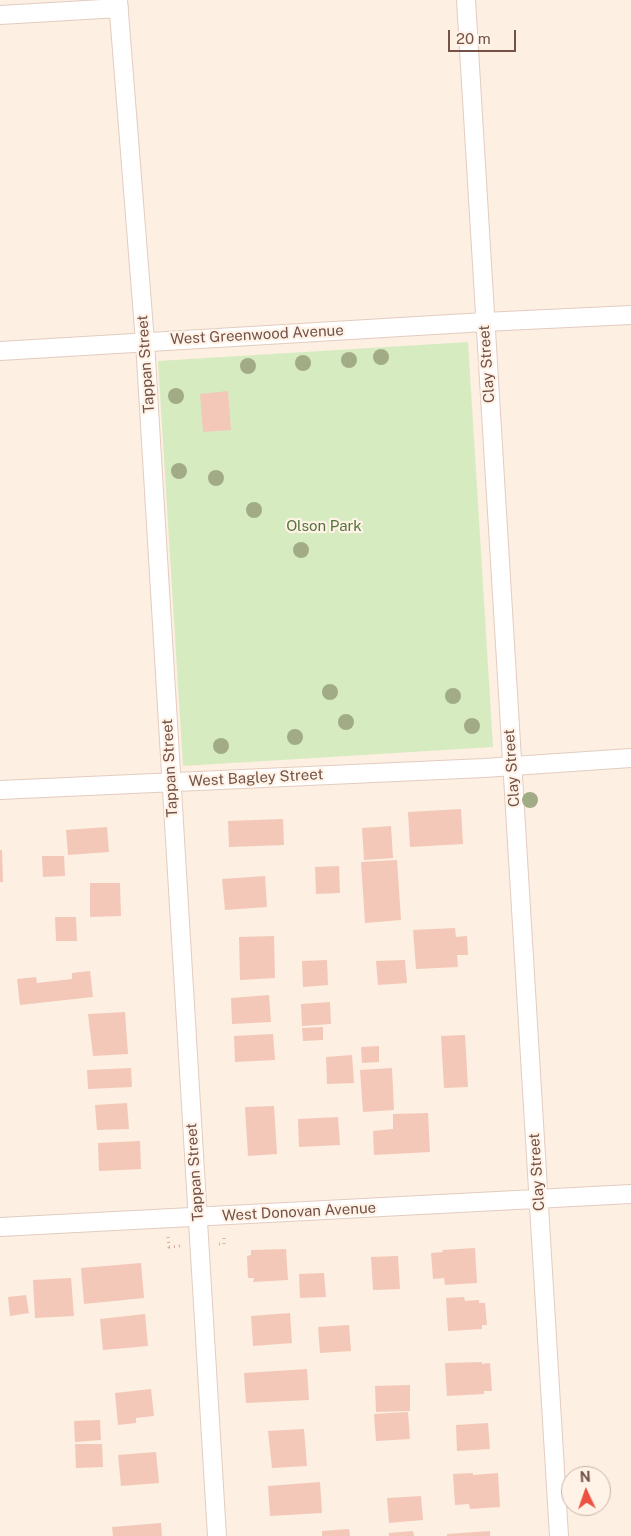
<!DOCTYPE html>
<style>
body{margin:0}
#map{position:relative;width:631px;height:1536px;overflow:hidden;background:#fdefe1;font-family:"Public Sans",sans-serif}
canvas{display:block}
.north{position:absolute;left:561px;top:1466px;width:50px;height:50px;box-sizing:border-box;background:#fff3e8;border:1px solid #c8b3a8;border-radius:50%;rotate:357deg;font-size:14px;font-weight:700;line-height:20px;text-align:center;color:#755247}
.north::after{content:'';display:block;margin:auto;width:18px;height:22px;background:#ec5142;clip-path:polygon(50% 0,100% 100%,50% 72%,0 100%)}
.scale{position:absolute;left:448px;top:30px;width:68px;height:22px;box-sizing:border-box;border:2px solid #755247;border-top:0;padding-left:6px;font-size:15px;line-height:18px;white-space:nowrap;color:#755247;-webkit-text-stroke:4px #fff3e8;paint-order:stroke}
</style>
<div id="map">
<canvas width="631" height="1536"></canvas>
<div class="north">N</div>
<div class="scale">20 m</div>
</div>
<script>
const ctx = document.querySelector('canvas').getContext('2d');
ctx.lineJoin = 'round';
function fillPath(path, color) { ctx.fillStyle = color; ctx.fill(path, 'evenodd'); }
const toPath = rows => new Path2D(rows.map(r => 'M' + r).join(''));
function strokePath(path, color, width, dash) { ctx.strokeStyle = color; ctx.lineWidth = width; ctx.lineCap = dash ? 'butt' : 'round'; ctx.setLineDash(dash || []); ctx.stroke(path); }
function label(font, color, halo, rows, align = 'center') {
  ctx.font = font + ' "Public Sans",sans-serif'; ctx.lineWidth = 4.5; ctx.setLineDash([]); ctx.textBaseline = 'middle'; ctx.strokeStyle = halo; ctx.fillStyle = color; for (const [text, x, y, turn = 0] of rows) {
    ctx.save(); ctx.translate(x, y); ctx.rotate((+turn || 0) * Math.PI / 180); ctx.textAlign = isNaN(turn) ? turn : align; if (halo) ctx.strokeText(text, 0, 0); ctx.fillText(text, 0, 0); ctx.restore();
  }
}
fillPath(toPath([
 [468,342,493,747,183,766,158,361]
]), '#d7ebc0');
fillPath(toPath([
 [228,391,231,430,203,432,200,394],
 [461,809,463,844,410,847,408,812],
 [283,819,284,845,229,847,228,821],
 [391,826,393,858,364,860,362,828],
 [107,827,109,852,68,855,66,830],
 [0,850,2,850,3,882,0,882],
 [42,856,64,856,65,876,43,877],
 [397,860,401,920,365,923,361,862],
 [339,866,340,893,316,894,315,867],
 [265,876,267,907,225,910,222,879],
 [90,883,120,883,121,916,90,917],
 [55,917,76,917,77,941,56,941],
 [455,928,456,937,467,936,468,955,457,955,458,967,416,969,413,930],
 [274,936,275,978,240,980,239,937],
 [327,960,328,985,303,987,302,961],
 [405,960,407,983,378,985,376,961],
 [90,971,93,997,20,1005,17,979,36,977,37,983,72,979,72,973],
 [269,995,271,1022,232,1024,231,998],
 [330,1002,331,1024,302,1026,301,1004],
 [125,1012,128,1054,93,1056,88,1014],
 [323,1027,323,1040,303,1041,302,1028],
 [273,1034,275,1060,235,1062,234,1036],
 [465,1035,468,1087,444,1088,441,1036],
 [379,1046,379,1062,362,1063,361,1047],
 [352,1055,354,1083,327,1084,326,1057],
 [131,1068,132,1087,88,1089,87,1070],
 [392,1068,394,1110,363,1112,360,1070],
 [127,1103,129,1129,97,1130,95,1105],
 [274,1106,277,1154,248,1156,245,1107],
 [428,1113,430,1152,374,1155,373,1131,393,1129,393,1114],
 [338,1117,340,1145,299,1147,298,1119],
 [140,1141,141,1169,99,1171,98,1143],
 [475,1248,477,1283,445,1285,444,1278,433,1279,431,1253,443,1252,442,1250],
 [286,1249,288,1280,253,1282,254,1278,248,1278,247,1256,251,1255,251,1250],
 [398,1256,400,1289,373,1290,371,1257],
 [141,1263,144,1298,84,1304,81,1268],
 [324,1273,326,1297,300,1298,299,1274],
 [71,1278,74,1316,35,1318,33,1280],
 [26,1295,29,1313,10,1316,8,1297],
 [464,1297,465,1301,479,1300,479,1303,485,1303,487,1325,482,1325,482,1329,448,1331,446,1298],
 [290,1313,292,1343,253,1346,251,1316],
 [145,1314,148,1346,103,1350,100,1319],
 [349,1325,351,1351,320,1353,318,1327],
 [482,1362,482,1364,490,1363,492,1391,484,1391,484,1394,447,1396,445,1363],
 [307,1369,309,1400,246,1403,244,1373],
 [410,1385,410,1411,376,1412,375,1386],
 [151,1389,154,1416,136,1418,136,1423,118,1425,115,1393],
 [408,1412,410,1439,376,1441,374,1414],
 [100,1420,101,1440,75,1442,74,1421],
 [488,1423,490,1449,457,1451,456,1425],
 [304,1429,307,1466,272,1468,268,1431],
 [75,1444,102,1444,103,1467,76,1468],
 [156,1452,159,1483,121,1486,118,1455],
 [473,1473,473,1475,498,1473,500,1507,470,1509,469,1504,455,1505,453,1474],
 [320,1482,322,1513,270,1516,268,1486],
 [421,1496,423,1520,389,1523,387,1498],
 [161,1523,162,1536,113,1536,112,1527],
 [349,1529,350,1536,322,1536,322,1531],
 [413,1531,414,1536,389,1536,389,1533],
 [490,1531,490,1536,447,1536,447,1534]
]), '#f3c8b8');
const minor = toPath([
 [118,0,145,342,217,1536],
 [466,0,559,1536],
 [0,15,119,8],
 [0,351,484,322,631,315],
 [0,790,484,768,631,758],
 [0,1227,631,1194]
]);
strokePath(minor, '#e3ccc0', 20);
strokePath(toPath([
 [168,1237,169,1247,180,1246],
 [219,1244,224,1244,224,1236]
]), '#d8ab9b', 3, [1, 4]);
strokePath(minor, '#fff', 18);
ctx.fillStyle = '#a1ac86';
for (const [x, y] of [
 [381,357],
 [349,360],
 [303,363],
 [248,366],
 [176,396],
 [179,471],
 [216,478],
 [254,510],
 [301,550],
 [330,692],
 [453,696],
 [346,722],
 [472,726],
 [295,737],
 [221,746],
 [530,800]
]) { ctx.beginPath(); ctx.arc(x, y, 8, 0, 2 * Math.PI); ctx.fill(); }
label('15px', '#755247', '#fff3e8', [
 ["West Greenwood Avenue",257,335,-3],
 ["Tappan Street",146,364,-94],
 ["Clay Street",487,364,-94],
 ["Tappan Street",170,768,-93],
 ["Clay Street",512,768,-94],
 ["West Bagley Street",256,778,-3],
 ["Tappan Street",195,1172,-94],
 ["Clay Street",537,1172,-94],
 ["West Donovan Avenue",299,1212,-3]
]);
label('15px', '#55753c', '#fff3e8', [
 ["Olson Park",324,526]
]);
</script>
